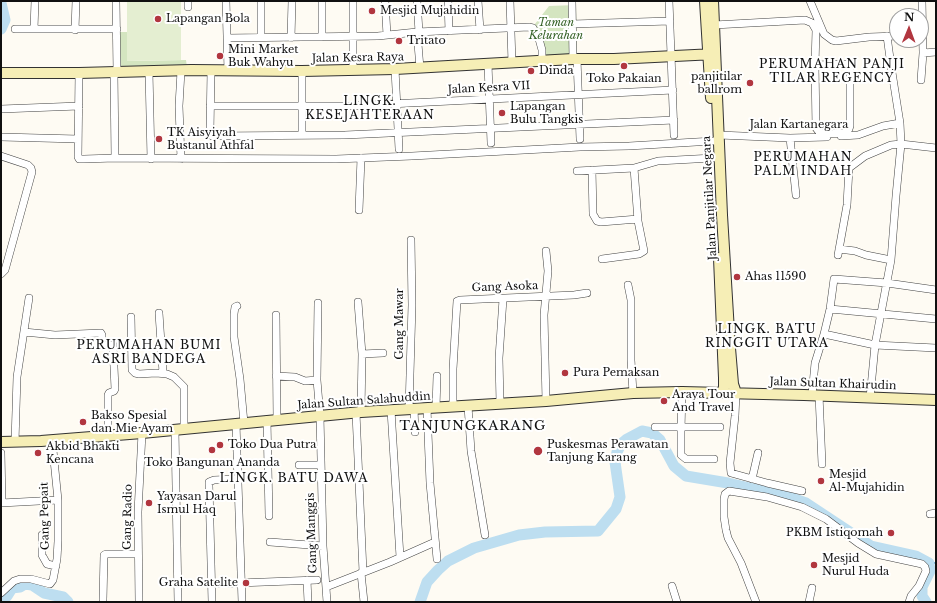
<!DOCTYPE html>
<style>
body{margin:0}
#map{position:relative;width:937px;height:603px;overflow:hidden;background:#fefbf3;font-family:"Libre Baskerville",serif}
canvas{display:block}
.frame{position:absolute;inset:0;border:2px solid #101010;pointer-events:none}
.north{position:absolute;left:889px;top:8px;width:40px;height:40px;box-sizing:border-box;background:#fff;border:1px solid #9f9f9f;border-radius:50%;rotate:1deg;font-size:11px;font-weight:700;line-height:16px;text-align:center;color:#101010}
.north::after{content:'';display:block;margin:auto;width:14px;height:18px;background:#b1363f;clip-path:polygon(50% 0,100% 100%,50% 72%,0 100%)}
</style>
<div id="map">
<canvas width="937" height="603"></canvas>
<div class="frame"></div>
<div class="north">N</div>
</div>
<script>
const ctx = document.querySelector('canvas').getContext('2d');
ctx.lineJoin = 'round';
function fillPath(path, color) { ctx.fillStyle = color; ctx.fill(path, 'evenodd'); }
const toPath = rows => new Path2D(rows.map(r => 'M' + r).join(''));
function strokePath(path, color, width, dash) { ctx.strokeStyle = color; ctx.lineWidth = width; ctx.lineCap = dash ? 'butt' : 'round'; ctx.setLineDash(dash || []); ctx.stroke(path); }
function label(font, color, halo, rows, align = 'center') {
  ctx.font = font + ' "Libre Baskerville",serif'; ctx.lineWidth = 4; ctx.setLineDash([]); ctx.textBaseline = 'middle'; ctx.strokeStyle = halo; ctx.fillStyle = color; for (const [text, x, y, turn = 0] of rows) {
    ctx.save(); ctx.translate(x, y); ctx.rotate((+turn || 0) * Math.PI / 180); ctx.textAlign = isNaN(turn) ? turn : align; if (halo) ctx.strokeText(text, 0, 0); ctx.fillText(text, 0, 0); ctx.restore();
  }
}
fillPath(toPath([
 [576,5,577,60,542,59,535,31,535,24,549,6],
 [117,32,127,32,127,61,186,60,187,67,117,70]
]), '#d4e5c0');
fillPath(toPath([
 [127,1,181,1,181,60,127,61]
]), '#e4eed1');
strokePath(toPath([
 [929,563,936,563]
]), '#4c94bf', 2);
strokePath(toPath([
 [1,3,5,20,1,29],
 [1,598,7,596,12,588,20,587,25,584,32,585,44,593,63,597,68,602],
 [420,602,427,582,438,570,448,561,474,548,519,535,545,532,598,531,616,509,620,497,615,462,617,452,621,444,627,439,642,431,652,433,660,440,674,466,686,476,728,483,789,497,806,503,871,546,916,556,929,563,930,571,922,587,922,596,926,602]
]), '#bddef0', 11);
const street = toPath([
 [116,1,117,72],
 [188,1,188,7],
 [226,1,228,71],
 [353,1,353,70],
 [385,1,387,35],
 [417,1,419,32],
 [448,1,449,31],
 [478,1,480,30],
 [510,1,512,63],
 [572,1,573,59],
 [669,1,674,135],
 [810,1,824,34,832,40,836,41,869,37,897,36],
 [572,24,670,21],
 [714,25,805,20,812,23,816,30,815,65,816,128,819,132,823,134,845,133,849,129,850,126,850,68,845,64,815,65],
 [15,29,117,29],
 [34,29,35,1],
 [75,30,76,1],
 [417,32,420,68],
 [261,37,261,1],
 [322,37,322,1],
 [227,38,378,36,417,32,529,27,533,28,539,39,542,50,542,61],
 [291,38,292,1],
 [923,53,936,52],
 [577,59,580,139],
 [488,64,491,143],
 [395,69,399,149],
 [181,71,179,106,181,159],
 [211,71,210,132,211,135,212,136,345,135,674,120],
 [302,71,302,135],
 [149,72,151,159],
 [79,73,78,157,79,159,84,159,115,158],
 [114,73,115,158,336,159,412,156,580,147,629,146,713,141],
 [921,80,923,53,922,1],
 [210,106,349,106,673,90],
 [1,109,79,106],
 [719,135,790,138,827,137],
 [841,136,858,135,883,126,900,123],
 [1,137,78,139],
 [790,138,796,195],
 [1,156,28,165,31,168,32,172,5,270,1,274],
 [592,170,593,214,597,221,601,222,638,219],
 [577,171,634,168,658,161,713,158],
 [359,210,361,158],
 [839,249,855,251,866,255,891,260],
 [546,251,548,271,544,315,546,401],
 [838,255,847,205,849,168,865,156,891,145,901,144,936,148],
 [602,259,639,254,644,251,638,221,634,168],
 [628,285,631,300,631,360,633,393],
 [358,302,362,354,361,412],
 [318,303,317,380,320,416,323,546,327,602],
 [237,306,235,307,234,314,234,337,240,379,244,423],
 [830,309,936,319],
 [159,313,163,373],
 [276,315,277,420],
 [131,317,132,370,135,373,139,374,156,373,167,374,174,377,184,387,184,429],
 [24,332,55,335,101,333,102,335,102,345,113,345,115,389,114,391,109,393,108,395,108,436],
 [824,334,875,345,936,348],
 [362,354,383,353],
 [276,376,295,377,305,381,317,380],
 [682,392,681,430,681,455,686,459,714,459],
 [736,393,735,416,730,463,731,473,767,483,802,491],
 [812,395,815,363,824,334,830,309,834,279,887,283,936,290],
 [819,395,822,464],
 [870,398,875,345,891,260,896,196,901,144,900,123,891,66,887,36],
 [500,403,499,358,503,299],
 [453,406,453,369,457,301,460,300,574,295,587,293],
 [468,406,471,451,485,535],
 [427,408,430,483,437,559],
 [436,408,437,376],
 [409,409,412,305,411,240],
 [414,409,415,432],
 [391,410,400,557],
 [356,413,363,572],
 [267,420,269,516],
 [236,423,242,602],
 [655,427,720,427],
 [175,430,178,602],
 [15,442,17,377,29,298],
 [1,453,2,503],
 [299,465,321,465],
 [752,479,758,453],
 [1,503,58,500],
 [930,514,936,513],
 [42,535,42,555,47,564,56,566],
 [270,542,323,546],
 [361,573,364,602],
 [307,580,308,602],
 [212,584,317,580],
 [672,586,677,602],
 [326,587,390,562,435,542],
 [1,593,14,581,20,579,31,579,50,584,53,580,57,559,58,541,58,500,52,440],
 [103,600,104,555,106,554,138,554],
 [139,602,138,512,142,433],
 [212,602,209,485,209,482,214,480,238,479],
 [756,602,741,563,728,538,726,530,724,517,724,499,725,494,729,491,767,497,802,507,826,519,858,543,876,554,922,564,925,567,926,571,919,586,911,596,909,602],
 [809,602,812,588]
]);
const secondary = toPath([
 [705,1,711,98],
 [713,1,722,215,730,348,733,384,736,393],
 [1,73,79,73,191,70,302,71,395,69,573,59,614,59,715,54],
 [719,258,724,378,724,387,722,393],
 [1,442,41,441,142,433,361,412,546,401,633,393,682,392,804,395,936,400]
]);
strokePath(street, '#434343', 8);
strokePath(secondary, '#323232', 12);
strokePath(street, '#fff', 7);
strokePath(secondary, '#f6eeb6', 10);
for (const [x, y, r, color] of [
 [372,11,4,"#b1363f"],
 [158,19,4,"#b1363f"],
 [399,41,4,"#b1363f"],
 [220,56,4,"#b1363f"],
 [624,66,4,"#b1363f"],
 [531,71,4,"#b1363f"],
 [750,83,4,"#b1363f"],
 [502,113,4,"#b1363f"],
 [159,139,4,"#b1363f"],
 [737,277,4,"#b1363f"],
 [565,373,4,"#b1363f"],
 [664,401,4,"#b1363f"],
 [83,422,4,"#b1363f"],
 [220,445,4,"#b1363f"],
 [212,450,4,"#b1363f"],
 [538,451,5,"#b1363f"],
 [38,453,4,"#b1363f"],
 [821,481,4,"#b1363f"],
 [149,503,4,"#b1363f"],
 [891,533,4,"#b1363f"],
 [814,565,4,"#b1363f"],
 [246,583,4,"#b1363f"]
]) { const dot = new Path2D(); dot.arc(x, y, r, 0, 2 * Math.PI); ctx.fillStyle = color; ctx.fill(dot); strokePath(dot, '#fff', 1.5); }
label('11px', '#101010', '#fff', [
 ["Mesjid Mujahidin",380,11],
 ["Lapangan Bola",166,19],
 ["Tritato",407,41],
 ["Mini Market",228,50],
 ["Buk Wahyu",228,63],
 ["Dinda",539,71],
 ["panjitilar",742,77,"right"],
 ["ballrom",742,90,"right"],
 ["Toko Pakaian",624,79,"center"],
 ["Lapangan",510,107],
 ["Bulu Tangkis",510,120],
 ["TK Aisyiyah",167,133],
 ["Bustanul Athfal",167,146],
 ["Ahas 11590",745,277],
 ["Pura Pemaksan",573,373],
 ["Araya Tour",672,395],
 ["And Travel",672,408],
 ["Bakso Spesial",91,416],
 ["dan Mie Ayam",91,429],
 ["Toko Dua Putra",228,445],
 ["Puskesmas Perawatan",547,445],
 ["Tanjung Karang",547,458],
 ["Akbid Bhakti",46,447],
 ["Kencana",46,460],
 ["Toko Bangunan Ananda",212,463,"center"],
 ["Mesjid",829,475],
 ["Al-Mujahidin",829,488],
 ["Yayasan Darul",157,497],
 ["Ismul Haq",157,510],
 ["PKBM Istiqomah",883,533,"right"],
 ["Mesjid",822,559],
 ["Nurul Huda",822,572],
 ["Graha Satelite",238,583,"right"]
], 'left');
label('italic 11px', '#346126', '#fff', [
 ["Taman",556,23],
 ["Kelurahan",556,36]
]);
label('11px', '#101010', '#fff', [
 ["Jalan Kesra Raya",358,58,-1],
 ["Jalan Kesra VII",489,88,-3],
 ["Jalan Kartanegara",799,125],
 ["Jalan Panjitilar Negara",710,198,-93],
 ["Gang Asoka",505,287,-2],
 ["Gang Mawar",400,324,-90],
 ["Jalan Sultan Khairudin",833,384,2],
 ["Jalan Sultan Salahuddin",364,401,-4],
 ["Gang Pepait",45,516,-91],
 ["Gang Radio",128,517,-89],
 ["Gang Manggis",312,533,-92]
]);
ctx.letterSpacing = '1px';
label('12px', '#101010', '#fff', [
 ["PERUMAHAN PANJI",832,65],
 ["TILAR REGENCY",832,79],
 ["LINGK.",370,102],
 ["KESEJAHTERAAN",370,116],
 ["PERUMAHAN",803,158],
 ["PALM INDAH",803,172],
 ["LINGK. BATU",767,330],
 ["RINGGIT UTARA",767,344],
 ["PERUMAHAN BUMI",149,346],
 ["ASRI BANDEGA",149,360],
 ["LINGK. BATU DAWA",294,479]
]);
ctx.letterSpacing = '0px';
ctx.letterSpacing = '1px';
label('13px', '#101010', '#fff', [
 ["TANJUNGKARANG",473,426]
]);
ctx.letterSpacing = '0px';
</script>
